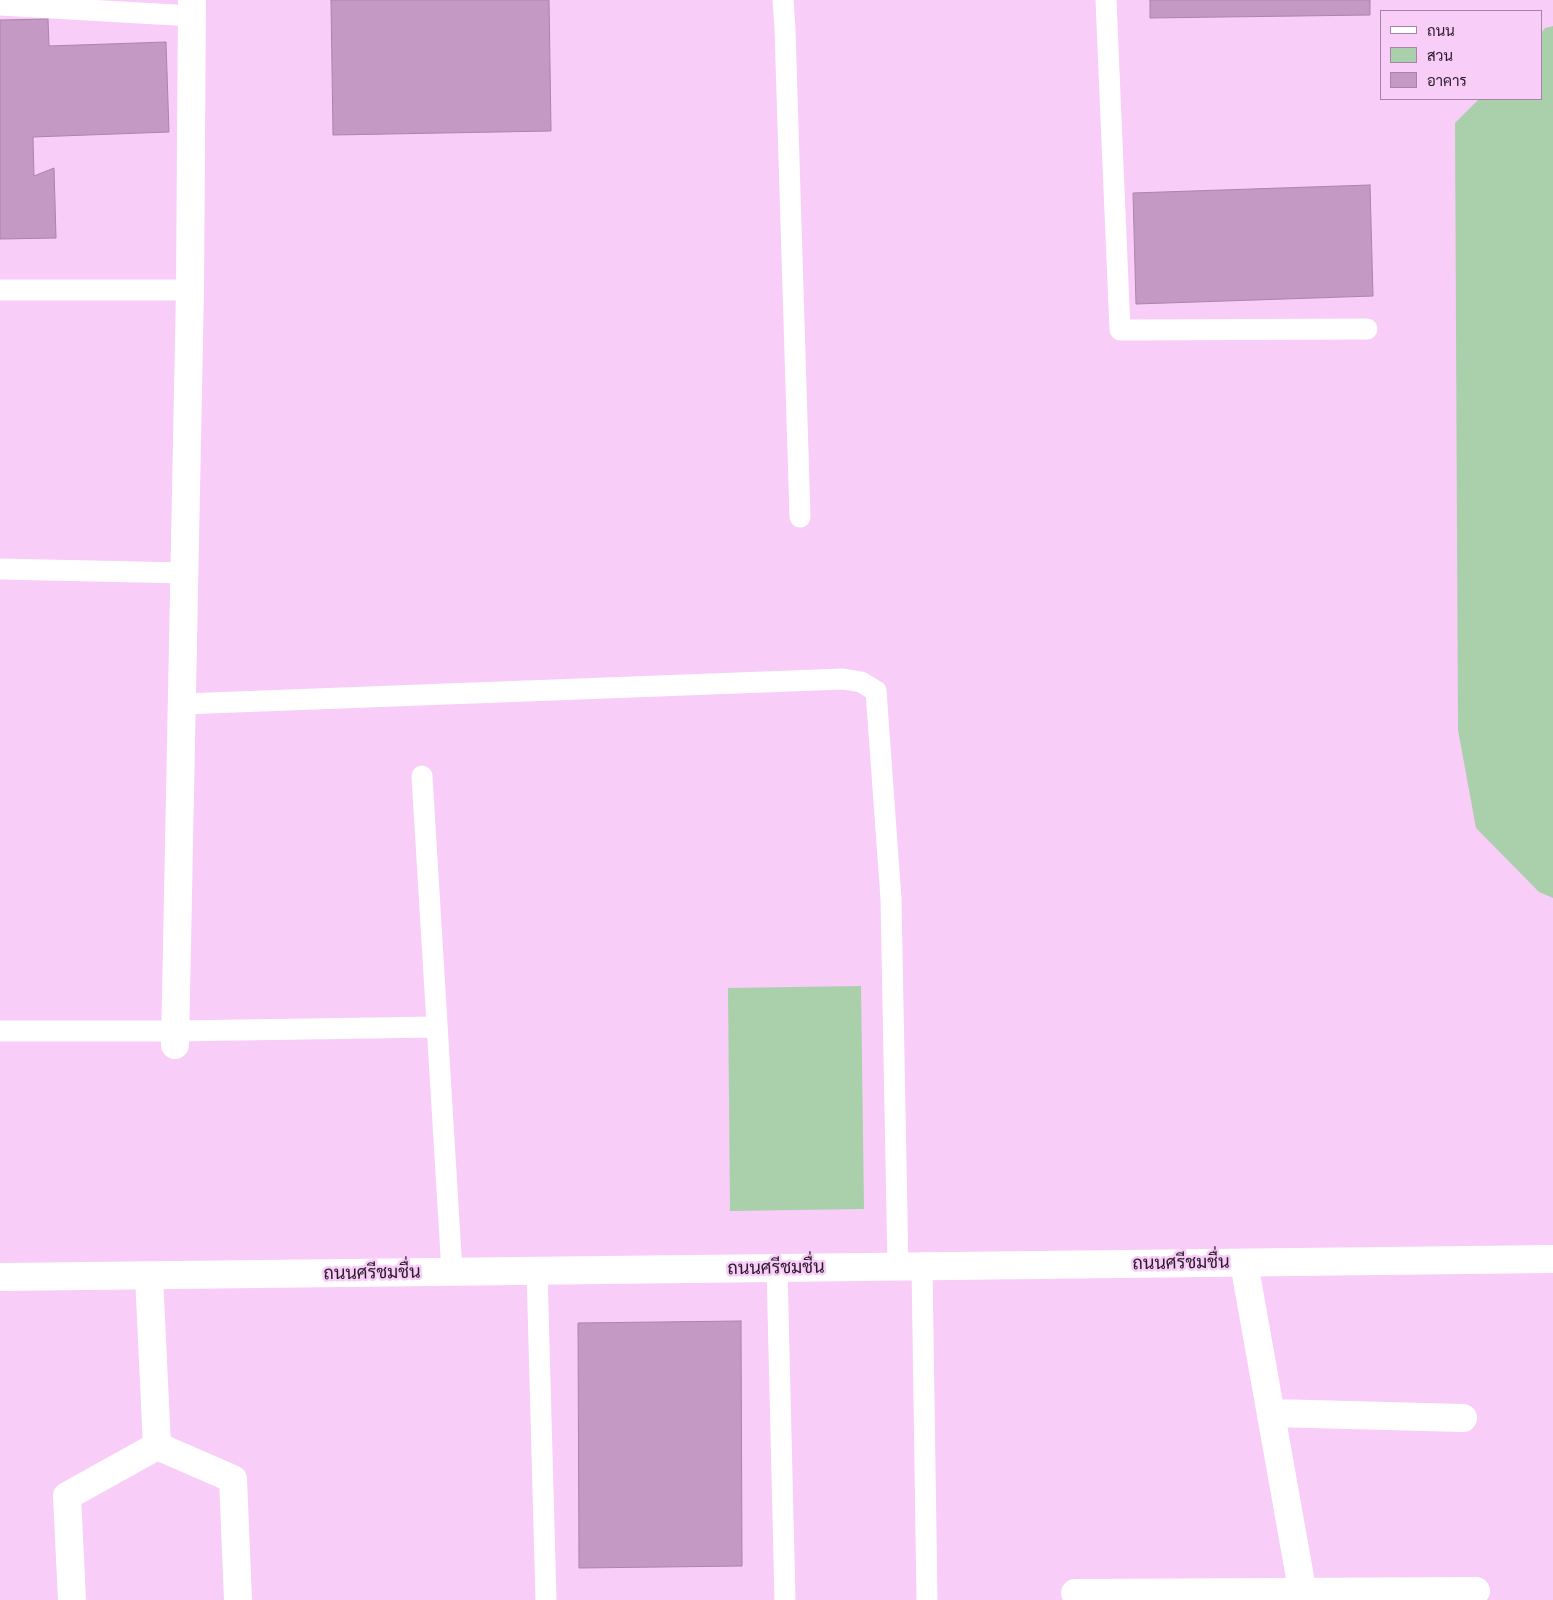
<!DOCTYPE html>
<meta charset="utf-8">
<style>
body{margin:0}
#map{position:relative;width:1553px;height:1600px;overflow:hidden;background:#f8cdf8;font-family:Mulish,Sarabun,sans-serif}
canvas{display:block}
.legend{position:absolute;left:1380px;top:10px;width:162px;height:90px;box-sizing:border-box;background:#f8cdf8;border:1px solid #a585a6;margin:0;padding:6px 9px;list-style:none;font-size:15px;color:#291a2a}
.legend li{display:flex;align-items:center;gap:10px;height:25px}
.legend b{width:25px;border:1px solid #a585a6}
</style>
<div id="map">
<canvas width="1553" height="1600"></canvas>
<ul class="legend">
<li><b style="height:6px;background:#fff"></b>ถนน</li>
<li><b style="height:14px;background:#a9d0ab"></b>สวน</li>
<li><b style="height:14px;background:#c49ac4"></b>อาคาร</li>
</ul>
</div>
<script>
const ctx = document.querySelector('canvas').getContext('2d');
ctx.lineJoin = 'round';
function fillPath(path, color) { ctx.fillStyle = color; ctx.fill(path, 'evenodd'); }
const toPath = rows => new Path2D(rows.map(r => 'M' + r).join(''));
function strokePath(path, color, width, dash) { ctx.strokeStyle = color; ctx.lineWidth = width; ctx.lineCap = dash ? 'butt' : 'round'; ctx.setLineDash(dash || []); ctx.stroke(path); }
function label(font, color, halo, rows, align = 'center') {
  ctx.font = font + ' Mulish,Sarabun,sans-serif'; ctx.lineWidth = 5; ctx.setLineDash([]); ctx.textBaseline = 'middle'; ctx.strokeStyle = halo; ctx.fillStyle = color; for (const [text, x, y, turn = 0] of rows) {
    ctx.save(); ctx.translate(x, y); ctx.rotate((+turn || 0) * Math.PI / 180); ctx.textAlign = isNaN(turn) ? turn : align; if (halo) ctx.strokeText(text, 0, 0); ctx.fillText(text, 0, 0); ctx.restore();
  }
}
fillPath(toPath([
 [1553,26,1553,898,1539,892,1476,828,1458,730,1455,123,1479,99,1542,99,1542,32,1545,28],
 [861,986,864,1209,730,1211,728,988]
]), '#a9d0ab');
const building = toPath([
 [331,0,549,0,551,131,333,135,331,0],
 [1150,0,1370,0,1370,15,1150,18,1150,0],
 [48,19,49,46,166,42,169,132,33,137,34,176,54,168,56,238,0,239,0,20,48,19],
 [1370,185,1373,296,1136,304,1133,193,1370,185],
 [741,1321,742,1566,579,1568,578,1323,741,1321]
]);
fillPath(building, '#c49ac4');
strokePath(building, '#ab83ac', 1);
strokePath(toPath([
 [783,0,785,29,800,517],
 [1106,0,1120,330,1367,329],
 [0,5,192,16],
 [0,290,190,290],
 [0,569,185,573],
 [183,704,843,679,861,682,876,691,891,899,898,1267],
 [422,776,452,1272],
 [0,1031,175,1031,437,1027],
 [922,1266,927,1600],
 [777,1268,785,1600],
 [537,1271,546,1600]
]), '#fff', 21);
strokePath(toPath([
 [175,1045,190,290,192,0],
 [1244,1263,1304,1600],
 [149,1276,157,1446,233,1479,238,1600],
 [1272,1413,1463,1418],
 [1075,1593,1476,1591],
 [72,1600,67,1496,157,1446]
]), '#fff', 28);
strokePath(toPath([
 [0,1277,1553,1259]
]), '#fff', 28);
label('18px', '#291a2a', '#f8cdf8', [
 ["ถนนศรีชมชื่น",1181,1263,-1],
 ["ถนนศรีชมชื่น",776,1268,-1],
 ["ถนนศรีชมชื่น",372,1273,-1]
]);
</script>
